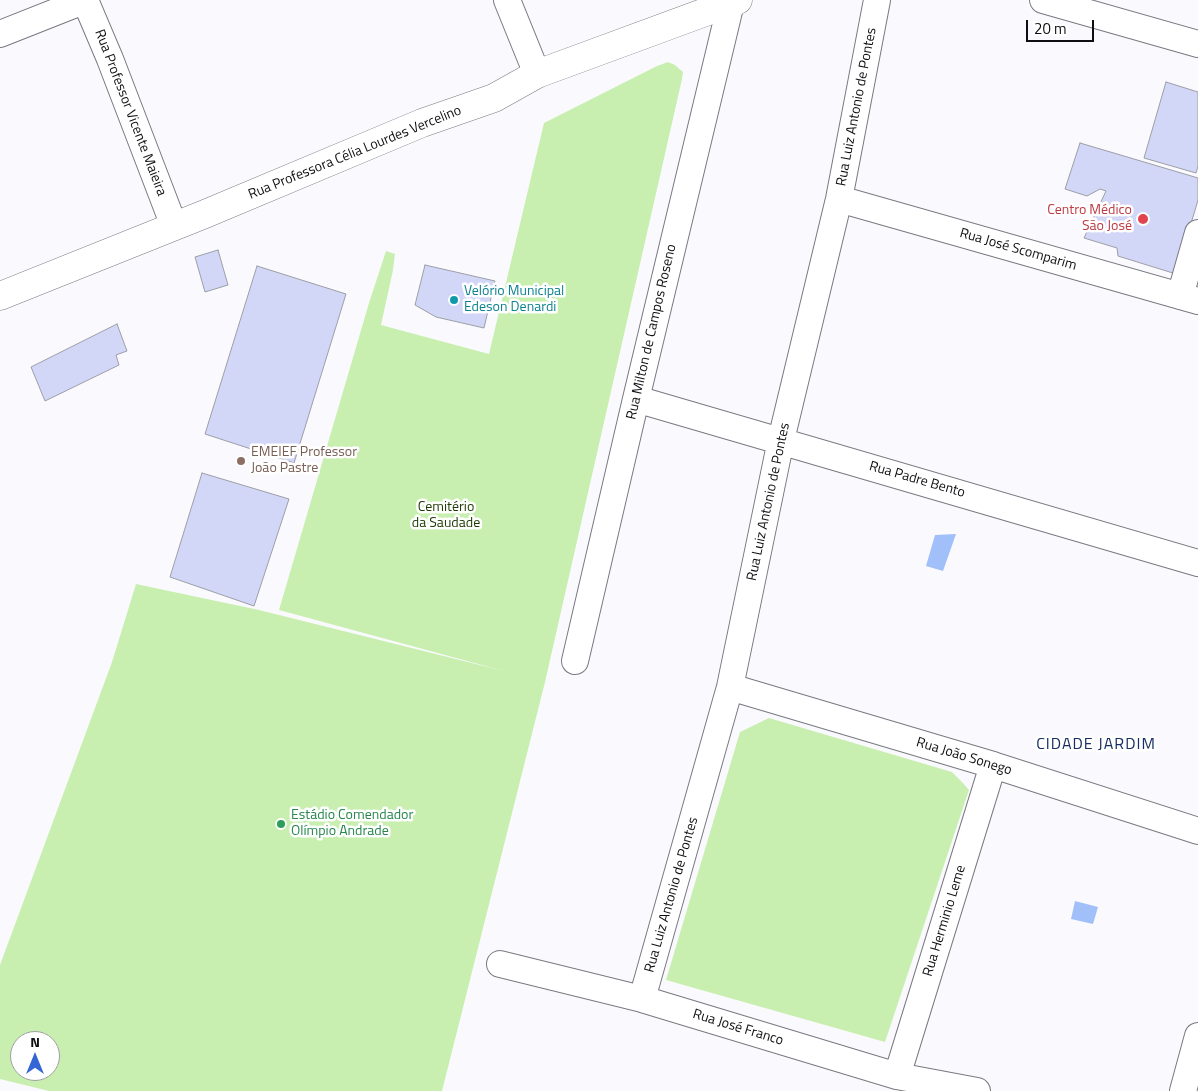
<!DOCTYPE html>
<meta charset="utf-8">
<style>
body{margin:0}
#map{position:relative;width:1198px;height:1091px;overflow:hidden;background:#fafafe;font-family:"Titillium Web",sans-serif}
canvas{display:block}
.north{position:absolute;left:10px;top:1031px;width:50px;height:50px;box-sizing:border-box;background:#fff;border:1px solid #9f9fa0;border-radius:50%;rotate:0deg;font-size:14px;font-weight:700;line-height:20px;text-align:center;color:#0f0f12}
.north::after{content:'';display:block;margin:auto;width:18px;height:22px;background:#3566d5;clip-path:polygon(50% 0,100% 100%,50% 72%,0 100%)}
.scale{position:absolute;left:1026px;top:20px;width:68px;height:22px;box-sizing:border-box;border:2px solid #0f0f12;border-top:0;padding-left:6px;font-size:15px;line-height:18px;white-space:nowrap;color:#0f0f12;-webkit-text-stroke:4px #fff;paint-order:stroke}
</style>
<div id="map">
<canvas width="1198" height="1091"></canvas>
<div class="north">N</div>
<div class="scale">20 m</div>
</div>
<script>
const ctx = document.querySelector('canvas').getContext('2d');
ctx.lineJoin = 'round';
function fillPath(path, color) { ctx.fillStyle = color; ctx.fill(path, 'evenodd'); }
const toPath = rows => new Path2D(rows.map(r => 'M' + r).join(''));
function strokePath(path, color, width, dash) { ctx.strokeStyle = color; ctx.lineWidth = width; ctx.lineCap = dash ? 'butt' : 'round'; ctx.setLineDash(dash || []); ctx.stroke(path); }
function label(font, color, halo, rows, align = 'center') {
  ctx.font = font + ' "Titillium Web",sans-serif'; ctx.lineWidth = 5; ctx.setLineDash([]); ctx.textBaseline = 'middle'; ctx.strokeStyle = halo; ctx.fillStyle = color; for (const [text, x, y, turn = 0] of rows) {
    ctx.save(); ctx.translate(x, y); ctx.rotate((+turn || 0) * Math.PI / 180); ctx.textAlign = isNaN(turn) ? turn : align; if (halo) ctx.strokeText(text, 0, 0); ctx.fillText(text, 0, 0); ctx.restore();
  }
}
fillPath(toPath([
 [668,62,675,65,683,72,682,79,545,682,442,1091,49,1091,0,1079,0,965,112,662,136,584,259,610,504,671,279,610,369,303,386,251,395,254,393,270,381,325,489,354,544,123,657,66],
 [20,1041,50,1041,50,1071,20,1071],
 [769,718,952,772,962,782,969,790,885,1042,666,980,740,732]
]), '#c8efaf');
fillPath(toPath([
 [956,534,943,571,926,566,935,535],
 [1075,901,1098,907,1093,924,1071,919]
]), '#a1bff9');
const building = toPath([
 [1166,82,1198,92,1198,166,1196,173,1144,158,1166,82],
 [1080,143,1198,178,1198,200,1176,274,1118,256,1117,248,1084,238,1106,191,1100,189,1087,196,1065,189,1080,143],
 [218,250,228,285,205,292,195,257,218,250],
 [425,265,495,281,484,328,436,317,415,305,425,265],
 [257,266,346,294,294,463,205,434,257,266],
 [117,324,127,351,116,355,119,365,45,401,31,367,117,324],
 [202,473,289,499,254,606,170,577,202,473]
]);
fillPath(building, '#d2d7f7');
strokePath(building, '#9c9ea6', 1);
const minor = toPath([
 [85,0,110,59,174,226],
 [507,0,537,74],
 [1043,0,1198,44],
 [0,34,86,0],
 [839,199,1198,301],
 [1180,296,1198,233],
 [636,399,1198,563],
 [575,661,636,399,731,3],
 [730,687,993,765,1198,831],
 [500,964,642,999,897,1076,977,1091],
 [642,999,730,687,781,440,839,199,877,0],
 [897,1076,993,765],
 [1183,1091,1198,1036]
]);
const secondary = toPath([
 [0,296,205,214,422,123,494,98,537,74,738,0]
]);
strokePath(minor, '#787a82', 28);
strokePath(secondary, '#787a82', 29);
strokePath(minor, '#fff', 26);
strokePath(secondary, '#fff', 28);
for (const [x, y, r, color] of [
 [1143,219,6,"#e0444e"],
 [454,300,5,"#0f9aa8"],
 [241,461,5,"#8d6e63"],
 [281,824,5,"#2e9e5b"]
]) { const dot = new Path2D(); dot.arc(x, y, r, 0, 2 * Math.PI); ctx.fillStyle = color; ctx.fill(dot); strokePath(dot, '#fff', 2); }
label('14px', '#0f0f12', '#fff', [
 ["Rua Luiz Antonio de Pontes",857,107,-79],
 ["Rua Professor Vicente Maieira",130,113,69],
 ["Rua Professora Célia Lourdes Vercelino",355,153,-22],
 ["Rua José Scomparim",1018,250,16],
 ["Rua Milton de Campos Roseno",652,332,-77],
 ["Rua Padre Bento",917,480,16],
 ["Rua Luiz Antonio de Pontes",769,502,-78],
 ["Rua João Sonego",964,757,17],
 ["Rua Luiz Antonio de Pontes",672,895,-74],
 ["Rua Herminio Leme",945,921,-73],
 ["Rua José Franco",738,1028,17]
]);
label('14px', '#be3a42', '#fff', [
 ["Centro Médico",1132,211],
 ["São José",1132,227]
], 'right');
label('14px', '#0d838f', '#fff', [
 ["Velório Municipal",464,292],
 ["Edeson Denardi",464,308]
], 'left');
label('14px', '#785e54', '#fff', [
 ["EMEIEF Professor",251,453],
 ["João Pastre",251,469]
], 'left');
label('14px', '#1d3903', '#fff', [
 ["Cemitério",446,508],
 ["da Saudade",446,524]
]);
label('14px', '#27864d', '#fff', [
 ["Estádio Comendador",291,816],
 ["Olímpio Andrade",291,832]
], 'left');
ctx.letterSpacing = '1px';
label('16px', '#162e64', '#fff', [
 ["CIDADE JARDIM",1096,745]
]);
ctx.letterSpacing = '0px';
</script>
